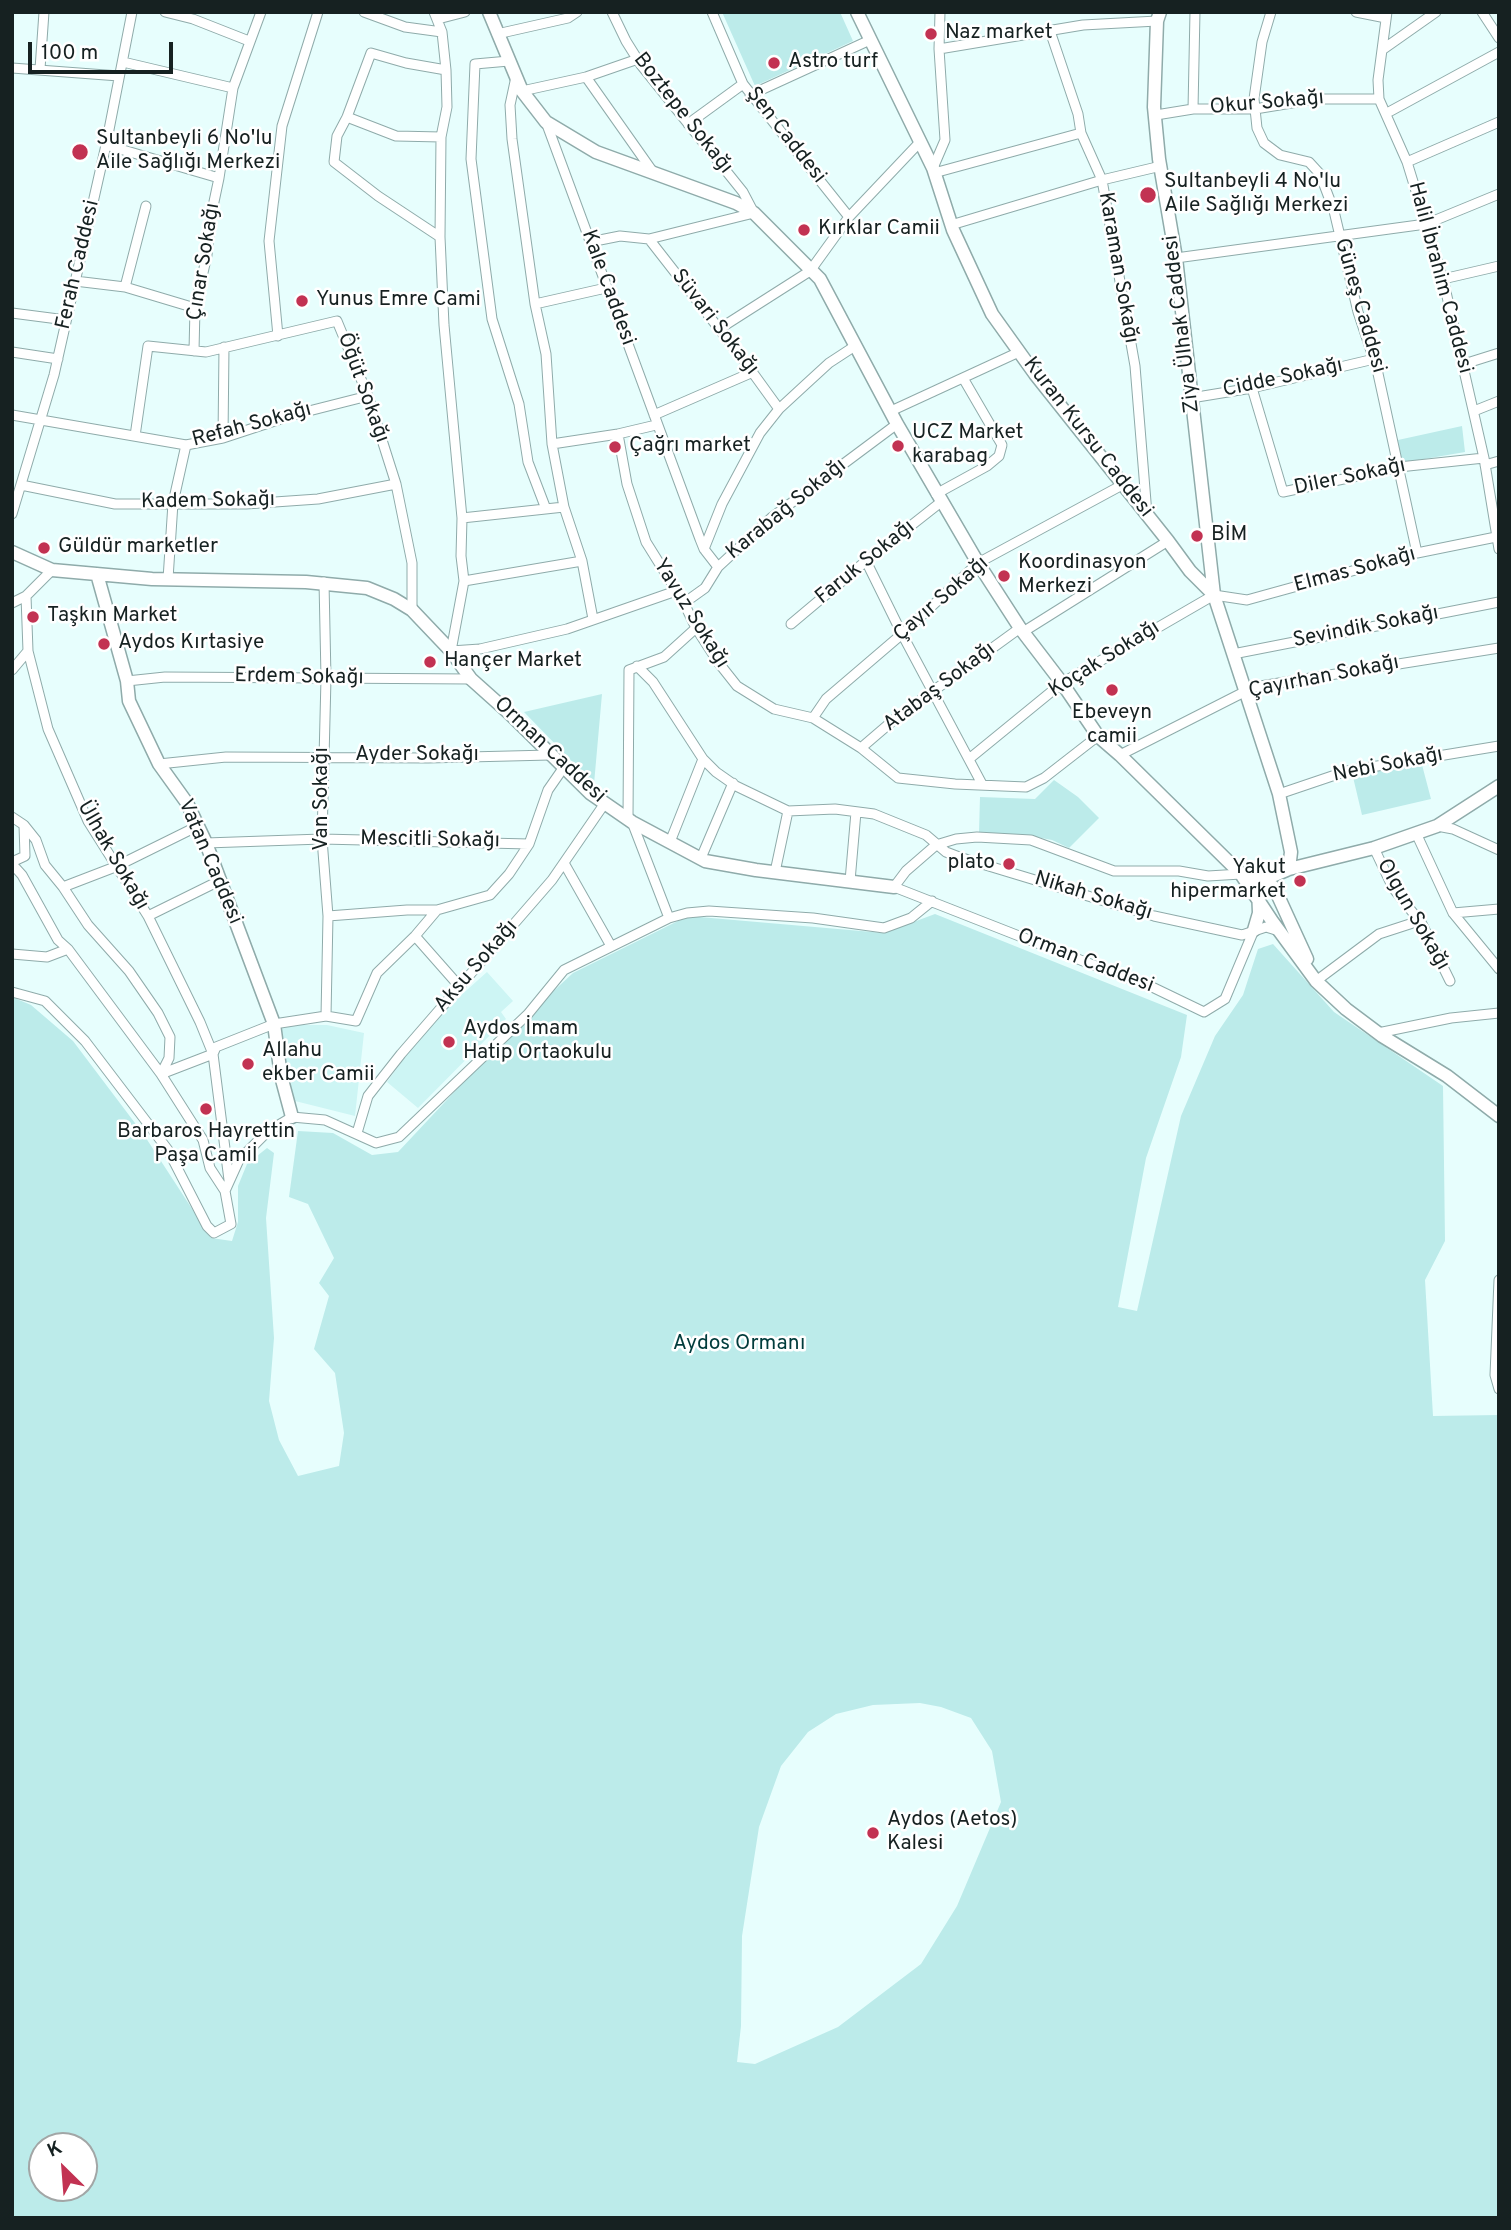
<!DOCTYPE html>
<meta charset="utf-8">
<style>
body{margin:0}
#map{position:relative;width:1511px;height:2230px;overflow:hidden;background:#e7fefd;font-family:Overpass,sans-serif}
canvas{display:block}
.frame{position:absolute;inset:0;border:14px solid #162121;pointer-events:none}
.north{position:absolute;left:28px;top:2132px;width:70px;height:70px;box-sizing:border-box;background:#fff;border:2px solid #a2a6a6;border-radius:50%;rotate:335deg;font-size:19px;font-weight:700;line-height:28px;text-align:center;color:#162121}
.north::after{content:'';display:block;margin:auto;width:24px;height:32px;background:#c23252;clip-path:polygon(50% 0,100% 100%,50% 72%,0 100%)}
.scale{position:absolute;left:28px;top:42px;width:145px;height:32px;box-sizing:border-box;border:4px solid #162121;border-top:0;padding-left:9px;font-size:21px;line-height:24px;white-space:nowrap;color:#162121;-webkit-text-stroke:5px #fff;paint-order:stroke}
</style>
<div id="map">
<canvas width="1511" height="2230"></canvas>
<div class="frame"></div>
<div class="north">K</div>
<div class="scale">100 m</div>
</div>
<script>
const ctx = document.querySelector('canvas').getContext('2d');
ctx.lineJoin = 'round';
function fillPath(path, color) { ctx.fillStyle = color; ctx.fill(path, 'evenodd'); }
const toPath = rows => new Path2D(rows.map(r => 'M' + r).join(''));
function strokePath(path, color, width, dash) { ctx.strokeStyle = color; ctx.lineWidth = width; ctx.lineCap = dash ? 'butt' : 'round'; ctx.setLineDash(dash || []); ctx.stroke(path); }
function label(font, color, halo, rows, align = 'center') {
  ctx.font = font + ' Overpass,sans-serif'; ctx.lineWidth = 5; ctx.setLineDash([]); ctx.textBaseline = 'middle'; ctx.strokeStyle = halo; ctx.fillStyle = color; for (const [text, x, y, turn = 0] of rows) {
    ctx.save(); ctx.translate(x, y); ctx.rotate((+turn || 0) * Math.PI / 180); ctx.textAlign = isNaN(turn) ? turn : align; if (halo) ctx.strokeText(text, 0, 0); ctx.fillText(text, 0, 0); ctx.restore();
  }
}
fillPath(toPath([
 [487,972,513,1001,501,1012,506,1019,418,1108,387,1082,429,1024],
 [279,1025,327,1025,364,1033,355,1116,291,1100]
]), '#cdf5f4');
fillPath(toPath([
 [722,12,840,12,853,41,755,86],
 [1462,426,1465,452,1401,463,1398,440],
 [602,694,594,784,524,712],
 [1421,761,1431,799,1362,815,1353,777],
 [1054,780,1078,797,1099,818,1069,848,1052,840,1026,835,979,833,980,797,1035,799],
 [935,914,1187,1015,1181,1057,1146,1158,1118,1307,1137,1311,1181,1116,1215,1036,1243,995,1258,949,1273,944,1334,1012,1443,1086,1445,1241,1425,1280,1433,1416,1499,1415,1499,2218,12,2218,12,997,31,1005,73,1041,144,1135,211,1238,232,1241,238,1222,238,1186,247,1164,267,1148,274,1153,266,1218,274,1338,269,1401,279,1440,298,1476,339,1466,344,1433,335,1373,314,1349,329,1296,319,1283,334,1258,308,1204,289,1197,298,1131,333,1133,372,1155,398,1152,519,1023,573,973,688,916,884,933],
 [920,1703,941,1707,971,1718,992,1751,1001,1802,957,1906,921,1964,838,2027,755,2064,737,2062,741,2026,742,1936,759,1827,781,1766,808,1732,836,1714,873,1705],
 [42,2146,84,2146,84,2188,42,2188]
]), '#bcebea');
const street = toPath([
 [165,12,193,19,249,41],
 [364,12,405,27,442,32],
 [434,12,442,32,446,70,447,107,441,137,440,237,444,325,462,518,461,556,464,581,451,651,480,649,567,629,676,591],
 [712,12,743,84,849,217],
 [1271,12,1262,42,1254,99,1257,128,1264,143,1280,155,1309,162,1320,174,1334,211,1358,312,1377,369,1417,553],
 [1356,12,1386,18],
 [1387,12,1378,80,1379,99,1407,162,1443,279,1484,458,1499,549],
 [1482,12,1499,38],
 [438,19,465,12],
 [1050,31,1078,114,1081,133,1102,180,1135,366,1147,514],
 [497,34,568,18,577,12],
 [939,49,1083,25,1157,21],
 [1382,50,1436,12],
 [509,61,475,64,471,159,492,319,519,404,528,462,546,509],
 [123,62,233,88],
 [12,68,119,76],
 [40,69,44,12],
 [516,77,510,105,512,139,535,304,546,354,552,444,564,507,582,561,593,619],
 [586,77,653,172],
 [522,91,586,77,638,59],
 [750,95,870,40],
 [1193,109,1195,12],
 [1387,113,1499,52],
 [1156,115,1193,109,1255,109,1316,99,1379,99],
 [347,117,396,136,441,137],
 [546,122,700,539,704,549,718,567],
 [688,124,743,84],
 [106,145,219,178],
 [1407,162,1499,122],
 [933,168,945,140,939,49,940,12],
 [934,173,1081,133],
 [951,225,1102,180,1161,166],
 [440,237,378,196,334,162,337,136,347,117,371,53,406,63,446,70],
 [649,239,745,362,779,409],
 [590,242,620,236,649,239,754,213,743,192,641,65,626,41,612,12],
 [1176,258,1426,224,1499,194],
 [1443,279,1499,266],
 [75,281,125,287,195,308],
 [125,287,146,206],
 [535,304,606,288],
 [12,313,66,320],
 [719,329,810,271,849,217,920,142],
 [278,336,269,241,277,170,282,126,318,12],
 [194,351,195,308,207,255,211,216,219,178,233,88,261,12],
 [12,352,58,359],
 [1464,364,1499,353],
 [1252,388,1283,492,1399,467,1484,458],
 [1191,398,1252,388,1374,359],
 [891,411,1019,352],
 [1474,411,1499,401],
 [12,415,186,445,223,438,293,415,368,396],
 [654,415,753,372],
 [618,434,627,484,646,542,684,603,696,628,718,662,737,686,774,709,813,718,861,748,898,778,955,784,1026,787,1044,778,1098,736],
 [135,436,148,346,206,352,337,321,368,396,396,484,412,563,412,610],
 [223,438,224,347],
 [552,444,618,434,656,425],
 [1485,465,1499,461],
 [21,485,115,504,246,504,318,499,396,484],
 [936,494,987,466,999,456,1002,445,963,378],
 [12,514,54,375,106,145,132,12],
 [462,518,564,507],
 [704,549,722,504,760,433,779,409,805,385,829,363,855,346],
 [866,561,902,634,982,784],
 [168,579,173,503,186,445],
 [464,581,582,561],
 [324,582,326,678,322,839,328,916,326,1016],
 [12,603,26,596,52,570],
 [684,603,705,588,718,567,771,518,897,424],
 [791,624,866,561,941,502],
 [1023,632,1168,541],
 [28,651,48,729,88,821,148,916,200,1022,213,1054,161,1074],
 [1233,654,1499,602],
 [637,666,653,682,703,759,716,772,736,786,788,811,835,809,874,814,926,835,946,852,959,857,1154,916,1242,935,1266,927,1279,931],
 [12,670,28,651,26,596],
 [127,681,165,677,471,679],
 [813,718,826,699,902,634,978,563,1124,484],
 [861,748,896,718,1020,628],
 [1120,755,1254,687,1499,648],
 [969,759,1062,683,1214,595,1247,600,1417,553,1496,537],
 [159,764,226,757,428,758,550,755],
 [1279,794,1347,771,1499,746],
 [12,817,24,825,25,856,12,862],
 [628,819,629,670,664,657,696,628],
 [632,822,669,918],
 [24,825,36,840,45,865,63,887,88,925,129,971,158,1013,170,1037,169,1058,161,1074],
 [1437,826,1453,829,1499,850],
 [1416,833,1453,913,1499,969],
 [670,842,703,759],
 [206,843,322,839,529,844],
 [1374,848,1393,888,1422,924,1450,981],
 [701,858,733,783],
 [564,863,611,946],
 [12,864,22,875,58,940,68,949,161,1074,203,1140,210,1168,225,1191,231,1224,214,1233,207,1226,168,1150,85,1041,45,1001,12,992],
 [775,872,788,811],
 [1241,874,1208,876,1179,871,1114,871,1031,840,977,837,956,839,936,845,906,871,894,887,1088,963,1150,986,1204,1012,1225,999,1254,930],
 [850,881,856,812],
 [63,887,115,867,198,826],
 [1453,913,1499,909],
 [148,916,221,880],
 [328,916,407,910,437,910],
 [415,936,460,987],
 [12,954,47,957,68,949],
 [1316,981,1379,934,1419,921],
 [1378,1033,1451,1018,1499,1013],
 [357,1133,368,1096,401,1054,552,880,605,803],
 [229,1180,213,1054,216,1047,274,1024,326,1016,356,1021,377,973,415,936,437,910,490,895,509,874,529,844,548,790,564,767],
 [225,1191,239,1160,267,1132,292,1117,325,1120,376,1143,399,1137,528,1014,564,970,669,918,687,913,709,911,813,918,884,928,911,918,932,901],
 [1499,1280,1495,1375,1499,1389]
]);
const secondary = toPath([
 [489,12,522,91,546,122,596,152,736,203,754,213,820,279,897,424,978,563,1020,628,1062,683,1098,736,1120,755,1241,874,1272,921,1316,981,1346,1009,1382,1036,1447,1076,1499,1116],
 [857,12,933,168,953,230,992,314,1035,374,1168,541,1190,571,1214,595,1279,794,1291,852,1289,869],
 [1160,12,1157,21,1154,107,1159,159,1176,258,1214,595],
 [12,552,52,570,152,579,306,582,367,588,394,599,412,610,451,651,471,679,509,713,590,793,632,822,705,861,756,870,894,887],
 [97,574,127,681,129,701,159,764,187,803,206,843,274,1024,281,1076,292,1117],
 [1241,874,1255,877,1274,887,1307,959],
 [1254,930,1259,913,1258,888,1263,880,1289,869,1374,848,1437,826,1499,786]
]);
strokePath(street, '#8fabaa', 11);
strokePath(secondary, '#8fabaa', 15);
strokePath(street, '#fff', 9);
strokePath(secondary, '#fff', 12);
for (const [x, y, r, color] of [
 [931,34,7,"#c23252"],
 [774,63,7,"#c23252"],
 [80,152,9,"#c23252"],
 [1148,195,9,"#c23252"],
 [804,230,7,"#c23252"],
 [302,301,7,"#c23252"],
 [898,446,7,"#c23252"],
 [615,447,7,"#c23252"],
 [1197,536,7,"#c23252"],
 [44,548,7,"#c23252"],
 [1004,576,7,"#c23252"],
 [33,617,7,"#c23252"],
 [104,644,7,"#c23252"],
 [430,662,7,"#c23252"],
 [1112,690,7,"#c23252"],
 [1009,864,7,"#c23252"],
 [1300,881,7,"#c23252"],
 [449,1042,7,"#c23252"],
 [248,1064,7,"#c23252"],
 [206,1109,7,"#c23252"],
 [873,1833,7,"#c23252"]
]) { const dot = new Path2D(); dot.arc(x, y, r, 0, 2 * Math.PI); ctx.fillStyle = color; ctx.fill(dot); strokePath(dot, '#fff', 2.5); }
label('21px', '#162121', '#fff', [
 ["Naz market",945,34],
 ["Astro turf",788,63],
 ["Sultanbeyli 6 No'lu",96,140],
 ["Aile Sağlığı Merkezi",96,164],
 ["Sultanbeyli 4 No'lu",1164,183],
 ["Aile Sağlığı Merkezi",1164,207],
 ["Kırklar Camii",818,230],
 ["Yunus Emre Cami",316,301],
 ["UCZ Market",912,434],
 ["karabag",912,458],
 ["Çağrı market",629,447],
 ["BİM",1211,536],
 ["Güldür marketler",58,548],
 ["Koordinasyon",1018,564],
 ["Merkezi",1018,588],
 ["Taşkın Market",47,617],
 ["Aydos Kırtasiye",118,644],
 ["Hançer Market",444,662],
 ["Ebeveyn",1112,714,"center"],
 ["camii",1112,738,"center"],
 ["plato",995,864,"right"],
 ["Yakut",1286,869,"right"],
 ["hipermarket",1286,893,"right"],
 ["Aydos İmam",463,1030],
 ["Hatip Ortaokulu",463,1054],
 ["Allahu",262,1052],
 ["ekber Camii",262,1076],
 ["Barbaros Hayrettin",206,1133,"center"],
 ["Paşa Camiİ",206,1157,"center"],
 ["Aydos (Aetos)",887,1821],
 ["Kalesi",887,1845]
], 'left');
label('21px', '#162121', '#fff', [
 ["Okur Sokağı",1267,104,-5],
 ["Boztepe Sokağı",682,114,52],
 ["Şen Caddesi",785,136,52],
 ["Çınar Sokağı",205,262,-81],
 ["Ferah Caddesi",79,265,-77],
 ["Karaman Sokağı",1117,268,80],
 ["Halil İbrahim Caddesi",1439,278,75],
 ["Kale Caddesi",607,288,70],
 ["Güneş Caddesi",1359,306,74],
 ["Süvari Sokağı",714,323,52],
 ["Ziya Ülhak Caddesi",1183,324,-97],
 ["Cidde Sokağı",1283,379,-12],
 ["Öğüt Sokağı",362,388,70],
 ["Refah Sokağı",252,426,-15],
 ["Kuran Kursu Caddesi",1087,438,52],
 ["Diler Sokağı",1350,478,-12],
 ["Kadem Sokağı",208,502,-1],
 ["Karabağ Sokağı",787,510,-39],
 ["Faruk Sokağı",866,563,-39],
 ["Elmas Sokağı",1355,571,-15],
 ["Çayır Sokağı",942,600,-41],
 ["Yavuz Sokağı",690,614,58],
 ["Sevindik Sokağı",1366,628,-11],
 ["Koçak Sokağı",1105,660,-32],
 ["Erdem Sokağı",299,678,1],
 ["Çayırhan Sokağı",1324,678,-11],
 ["Atabaş Sokağı",940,688,-37],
 ["Orman Caddesi",549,751,43],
 ["Ayder Sokağı",417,756],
 ["Nebi Sokağı",1388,766,-11],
 ["Van Sokağı",323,799,-90],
 ["Mescitli Sokağı",430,841,1],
 ["Ülhak Sokağı",112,856,60],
 ["Vatan Caddesi",209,862,67],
 ["Nikah Sokağı",1093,897,17],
 ["Olgun Sokağı",1412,915,60],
 ["Orman Caddesi",1085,962,21],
 ["Aksu Sokağı",477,967,-49]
]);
label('21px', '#003c3c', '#fff', [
 ["Aydos Ormanı",739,1345]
]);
</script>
